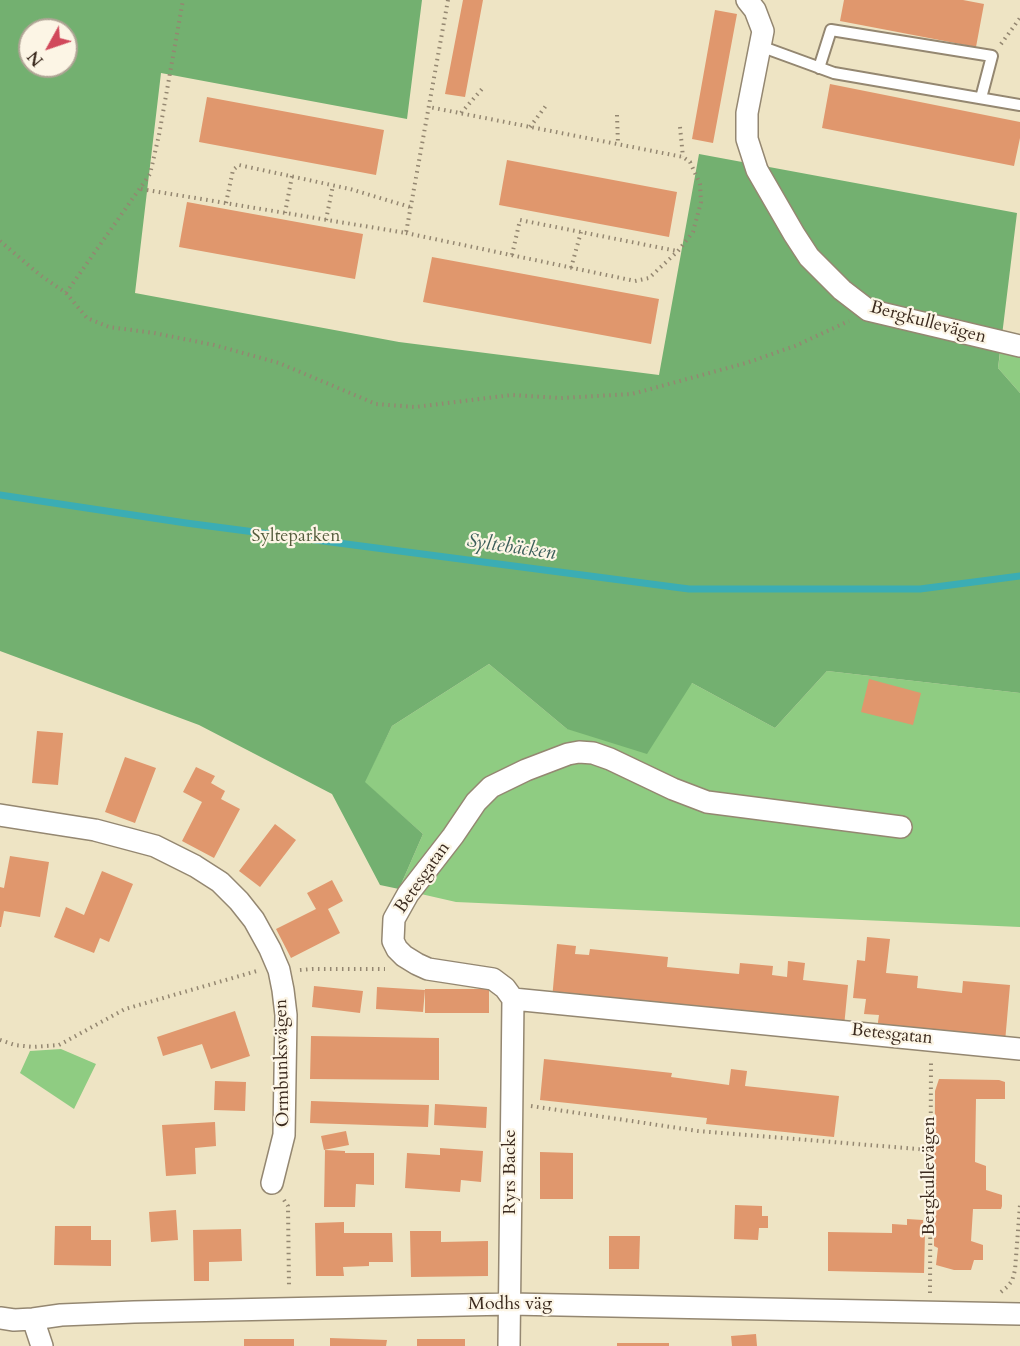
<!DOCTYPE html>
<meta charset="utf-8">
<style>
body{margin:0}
#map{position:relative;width:1020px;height:1346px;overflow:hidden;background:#eee4c4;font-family:Cardo,serif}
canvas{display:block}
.north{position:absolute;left:18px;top:18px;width:60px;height:60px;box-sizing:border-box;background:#fcf5e5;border:2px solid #afa495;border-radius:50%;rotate:230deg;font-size:16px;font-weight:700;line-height:24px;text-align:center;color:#3b2a1e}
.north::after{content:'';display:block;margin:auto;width:21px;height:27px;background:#d1495b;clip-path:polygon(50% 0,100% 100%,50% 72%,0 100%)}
</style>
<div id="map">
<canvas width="1020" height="1346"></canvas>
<div class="north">N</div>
</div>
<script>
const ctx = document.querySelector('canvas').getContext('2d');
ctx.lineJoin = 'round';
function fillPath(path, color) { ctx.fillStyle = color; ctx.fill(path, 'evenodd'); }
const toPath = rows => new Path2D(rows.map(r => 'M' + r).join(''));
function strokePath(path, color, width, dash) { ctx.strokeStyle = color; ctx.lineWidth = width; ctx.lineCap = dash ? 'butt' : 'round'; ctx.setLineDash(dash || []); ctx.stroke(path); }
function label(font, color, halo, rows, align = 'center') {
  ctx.font = font + ' Cardo,serif'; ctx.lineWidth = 4.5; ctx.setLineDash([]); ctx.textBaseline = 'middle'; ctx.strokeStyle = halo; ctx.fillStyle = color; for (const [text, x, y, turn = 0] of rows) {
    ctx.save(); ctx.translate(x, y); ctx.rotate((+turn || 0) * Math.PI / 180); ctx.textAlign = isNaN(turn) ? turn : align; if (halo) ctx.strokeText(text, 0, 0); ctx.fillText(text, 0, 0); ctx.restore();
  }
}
fillPath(toPath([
 [1003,333,1020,337,1020,393,998,368],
 [489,664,567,729,692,683,775,728,827,671,1020,693,1020,927,456,902,399,889,423,834,364,782,392,726],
 [61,1049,96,1064,74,1109,20,1073,30,1051]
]), '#8fcc82');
fillPath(toPath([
 [0,0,422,0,407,119,161,73,135,293,399,342,659,375,699,154,1017,213,998,368,1020,393,1020,693,827,671,775,728,692,683,647,754,567,729,489,664,392,726,365,782,423,834,399,889,380,885,332,794,199,725,0,651],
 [30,30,66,30,66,66,30,66]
]), '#73b070');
strokePath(toPath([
 [0,495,186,523,689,589,920,589,1020,576]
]), '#3badb4', 7);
fillPath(toPath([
 [463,0,483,0,465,97,445,94],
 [844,0,963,0,984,4,976,47,840,21],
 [715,10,737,14,713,143,692,139],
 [830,84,1020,122,1020,138,1014,166,822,128],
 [207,97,384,130,376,175,199,142],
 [507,160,677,192,669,237,499,205],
 [187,202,363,234,355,279,179,247],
 [432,257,659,299,651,344,423,302],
 [869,679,921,693,913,725,861,712],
 [37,731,63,733,58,785,32,783],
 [125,757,156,768,135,823,105,812],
 [196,767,215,776,211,783,225,791,221,799,240,809,214,858,182,841,202,802,183,792],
 [275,824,296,840,260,887,239,871],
 [10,856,49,862,40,917,4,911,1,927,0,927,0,887,4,888],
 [102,871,133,884,109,942,100,938,94,953,54,937,66,907,84,915],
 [332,880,343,901,328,909,340,933,291,958,276,929,316,909,307,893],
 [867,937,890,939,886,973,918,976,917,988,962,993,963,981,1010,985,1005,1042,877,1029,879,1015,864,1014,866,999,853,998,857,960,865,961],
 [557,944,576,946,575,954,589,955,590,949,668,957,667,967,739,974,740,963,773,966,772,975,787,977,788,961,805,963,803,980,848,985,844,1027,718,1014,718,1008,685,1005,684,1013,552,999],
 [314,986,363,991,360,1013,312,1007],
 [377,987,425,990,423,1012,376,1009],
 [425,989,489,989,489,1013,425,1013],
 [235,1011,250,1056,211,1069,202,1044,163,1056,157,1037],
 [311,1036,439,1038,439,1080,310,1079],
 [544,1059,672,1073,671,1077,729,1085,731,1069,747,1071,745,1086,839,1096,834,1137,706,1124,707,1118,540,1100],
 [939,1079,999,1080,1005,1082,1005,1099,976,1099,975,1162,986,1166,986,1190,1002,1195,1002,1206,1001,1209,973,1209,971,1241,983,1245,983,1260,974,1260,971,1270,954,1270,936,1265,938,1248,934,1246,935,1091],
 [215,1081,246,1082,245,1111,214,1110],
 [311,1101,429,1105,428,1127,310,1123],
 [435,1104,487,1107,486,1128,434,1125],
 [215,1122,216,1146,195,1148,196,1174,166,1176,162,1125],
 [346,1131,349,1145,324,1150,321,1136],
 [440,1148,483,1151,481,1182,461,1180,460,1192,405,1188,407,1153,440,1155],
 [325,1150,345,1151,345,1153,374,1153,374,1185,356,1184,355,1207,324,1207],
 [540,1152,573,1153,573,1199,540,1199],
 [735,1205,762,1206,762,1216,768,1216,768,1228,759,1228,758,1240,734,1239],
 [176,1210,178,1240,151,1242,149,1212],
 [907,1219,923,1220,923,1233,925,1233,924,1273,828,1271,828,1232,892,1233,892,1224,907,1225],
 [344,1222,344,1233,392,1233,393,1262,369,1262,369,1266,343,1267,344,1276,316,1276,315,1223],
 [55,1226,91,1226,91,1240,111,1240,111,1266,54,1265],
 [241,1229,242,1261,209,1262,209,1281,194,1281,193,1230],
 [410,1231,441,1231,441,1242,488,1241,488,1276,411,1277],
 [609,1236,640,1236,639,1269,609,1269],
 [756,1334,757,1346,732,1346,731,1336],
 [330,1338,387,1340,386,1346,330,1346],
 [244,1339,294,1339,294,1346,244,1346],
 [417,1339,465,1339,465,1346,417,1346],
 [617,1343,669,1343,669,1346,617,1346]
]), '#e0976d');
const service = toPath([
 [760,46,834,73,1020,105],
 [819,68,831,30,992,56,981,98]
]);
const minor = toPath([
 [747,0,755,10,763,31,747,113,747,139,757,170,794,234,809,257,842,290,868,310,1020,346],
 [0,815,95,830,155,846,195,866,220,882,239,901,254,920,270,949,279,970,283,990,286,1015,284,1135,272,1183],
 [901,827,707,802,673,789,610,759,593,753,579,752,568,754,526,770,491,787,476,802,453,836,408,894,394,919,393,941,397,949,404,956,417,964,428,969,493,979,505,988,513,999,1020,1049],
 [0,1318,14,1320,33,1319,61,1315,134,1312,510,1304,1020,1314],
 [33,1319,42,1346],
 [509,1346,513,999]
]);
strokePath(service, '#948771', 14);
strokePath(minor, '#948771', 24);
strokePath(toPath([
 [1001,44,1020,18],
 [461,113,482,89],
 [617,115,618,144],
 [530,127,548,103],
 [680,127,683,157],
 [141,189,406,233,448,0],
 [226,203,233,170,239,165,350,189,410,207],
 [285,213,292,176],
 [326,220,333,185],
 [406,233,635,281,649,278,678,251,693,232,701,202,700,184,690,162,683,157,429,107],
 [0,241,40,275,66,293,150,174,159,135,183,0],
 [512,255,520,220,677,251],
 [571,268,581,232],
 [66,293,87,318,109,327,154,333,214,345,279,363,376,404,415,407,512,395,561,398,632,394,746,363,795,346,849,321],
 [300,970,312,969,385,969],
 [0,1040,15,1045,33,1047,59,1045,125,1009,257,971],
 [531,1106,698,1131,930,1150],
 [284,1200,288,1206,289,1287],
 [1001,1292,1007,1287,1012,1281,1015,1270,1020,1205],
 [930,1293,931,1061]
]), '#948771', 4, [1.5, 4.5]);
strokePath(service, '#fff', 10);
strokePath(minor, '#fff', 21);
label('18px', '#3b2a1e', '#fcf5e5', [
 ["Bergkullevägen",928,323,15],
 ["Betesgatan",423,878,-55],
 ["Betesgatan",892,1035,6],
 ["Ormbunksvägen",283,1063,-91],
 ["Ryrs Backe",511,1172,-90],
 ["Bergkullevägen",930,1176,-90],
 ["Modhs väg",510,1305]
]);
label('18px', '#545b3c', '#fcf5e5', [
 ["Sylteparken",296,537]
]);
label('italic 20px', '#3b5e5a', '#fcf5e5', [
 ["Syltebäcken",511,548,8]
]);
</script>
